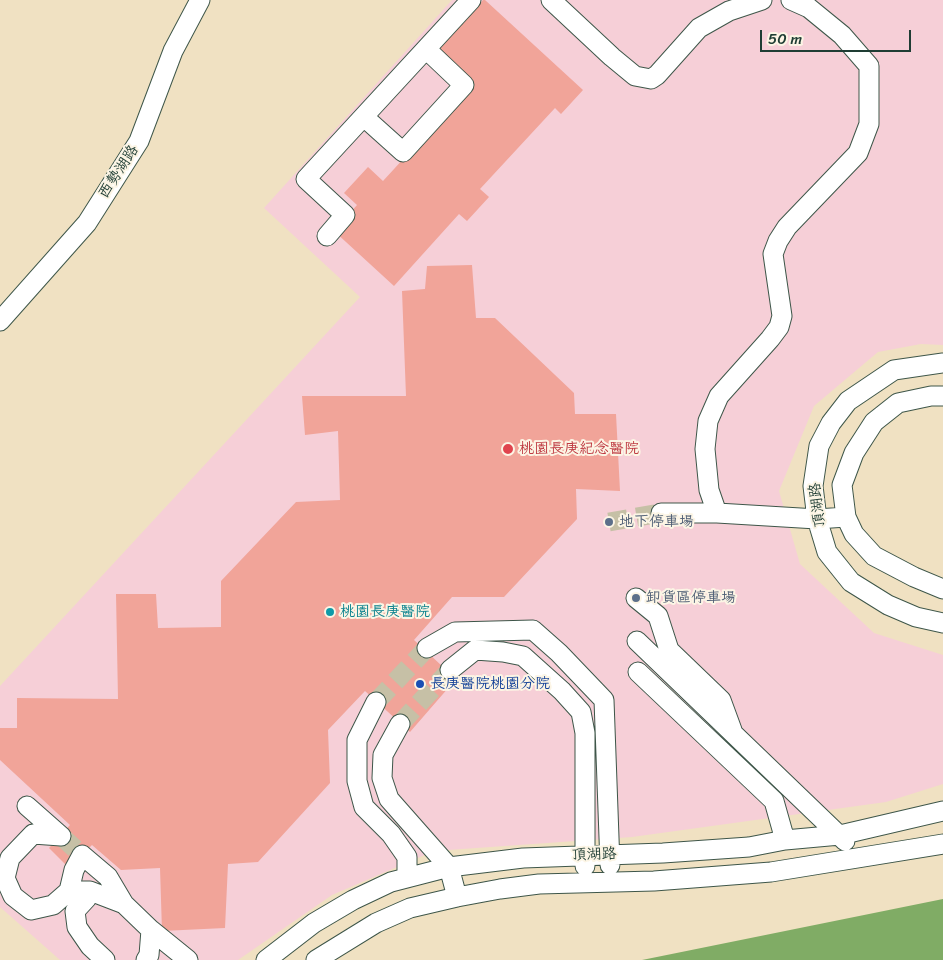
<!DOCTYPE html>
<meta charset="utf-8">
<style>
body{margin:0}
#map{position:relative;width:943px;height:960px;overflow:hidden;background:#f0e1c2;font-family:Sriracha,sans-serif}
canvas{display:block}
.scale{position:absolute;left:760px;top:30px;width:151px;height:22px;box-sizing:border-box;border:2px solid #1f3d34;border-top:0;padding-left:6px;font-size:15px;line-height:18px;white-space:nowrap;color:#1f3d34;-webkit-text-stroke:4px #fcf5e5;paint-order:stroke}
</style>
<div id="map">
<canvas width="943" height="960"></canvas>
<div class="scale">50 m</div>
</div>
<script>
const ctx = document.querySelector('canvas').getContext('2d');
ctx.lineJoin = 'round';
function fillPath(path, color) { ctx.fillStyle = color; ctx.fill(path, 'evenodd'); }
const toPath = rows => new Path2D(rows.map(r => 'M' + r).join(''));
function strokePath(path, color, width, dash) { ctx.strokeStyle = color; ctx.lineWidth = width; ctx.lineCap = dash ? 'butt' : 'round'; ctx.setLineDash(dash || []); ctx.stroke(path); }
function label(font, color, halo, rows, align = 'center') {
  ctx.font = font + ' Sriracha,"LXGW WenKai TC",sans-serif'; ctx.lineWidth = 4; ctx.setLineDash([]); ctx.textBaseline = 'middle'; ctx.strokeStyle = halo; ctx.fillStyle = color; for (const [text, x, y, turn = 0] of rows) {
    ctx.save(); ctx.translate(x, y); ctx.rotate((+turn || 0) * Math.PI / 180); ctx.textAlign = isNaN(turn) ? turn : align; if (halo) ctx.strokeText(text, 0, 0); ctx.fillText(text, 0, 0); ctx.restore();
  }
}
fillPath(toPath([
 [452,0,943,0,943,345,921,344,878,352,814,406,779,491,800,564,874,633,943,655,943,784,886,802,632,837,434,851,332,895,238,960,60,960,0,907,0,686,360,297,264,208]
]), '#f6cfd7');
fillPath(toPath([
 [943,899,943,960,642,960]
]), '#80ac65');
fillPath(toPath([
 [483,0,485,0,583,90,561,114,555,108,480,189,489,197,467,221,459,214,394,286,334,231,357,205,344,193,368,167,383,181,473,83,437,50],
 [472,265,476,318,495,318,574,393,575,414,616,414,620,491,576,489,577,519,504,597,452,597,414,640,456,679,410,732,365,691,328,730,330,783,258,862,228,864,225,928,162,931,160,868,121,870,92,845,69,868,49,848,70,825,0,760,0,728,17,728,17,698,118,699,116,594,156,594,158,628,221,627,221,581,296,502,340,500,338,431,305,435,302,396,406,396,402,291,425,289,427,266]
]), '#f1a499');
strokePath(toPath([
 [609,522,661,513],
 [376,702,427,648],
 [400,724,450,670],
 [61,836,82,855]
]), '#c6c0a6', 19, [19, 9]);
const minor = toPath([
 [551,0,612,57,635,76,651,79,657,75,699,28,729,11,762,0],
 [364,117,403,152,464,85,426,49],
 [327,236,345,215,306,179,471,0],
 [0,321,87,223,139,141,173,51,200,0],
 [943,363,894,370,848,401,831,423,819,446,813,486,817,519,827,552,851,582,888,605,916,617,943,623],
 [943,396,931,396,898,403,874,422,854,453,842,485,846,517,854,534,874,556,914,577,943,589],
 [661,513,717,513,817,519,846,517],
 [717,513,709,490,705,449,708,421,719,396,770,339,779,327,782,316,773,254,778,241,787,227,858,153,869,124,869,66,842,35,809,8,791,0],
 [636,598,658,616,669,650,721,700,732,730],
 [637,641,845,841],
 [427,648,455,632,533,630,559,653,604,700,610,865],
 [450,670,475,650,503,652,523,656,562,691,581,712,585,733,585,866],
 [638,672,774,801,785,840],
 [376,702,357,740,357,781,364,807,391,834,407,857,407,877],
 [400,724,383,755,382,778,389,799,449,867,457,897],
 [27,806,61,836],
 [61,836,33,834,10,858,5,878,13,896,31,910,53,905,69,891,90,891,124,904],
 [69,891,74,870,82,855,108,877,124,904,151,930,188,960],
 [87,898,75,911,77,927,90,946,105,960],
 [146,960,149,955,151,930],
 [266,960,314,923,353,900,391,882,449,867,523,858,663,853,749,847,785,840,840,835,943,811],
 [316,960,376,923,410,908,457,897,500,889,539,884,654,881,771,872,943,844]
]);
strokePath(minor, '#3e5649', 21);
strokePath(minor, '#fff', 19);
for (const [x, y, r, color] of [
 [508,449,6,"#e0444e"],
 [609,522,5,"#5c6f8a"],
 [636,598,5,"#5c6f8a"],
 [330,612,5,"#0f9aa8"],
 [420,684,5,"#1a4fb4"]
]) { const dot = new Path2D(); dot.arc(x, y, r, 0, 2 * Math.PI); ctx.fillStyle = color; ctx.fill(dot); strokePath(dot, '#fcf5e5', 2); }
label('15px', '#1f3d34', '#fcf5e5', [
 ["西勢湖路",119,172,-57],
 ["頂湖路",818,505,-97],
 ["頂湖路",594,855,-2]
]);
label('15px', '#be3a42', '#fcf5e5', [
 ["桃園長庚紀念醫院",519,449]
], 'left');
label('15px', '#4e5e75', '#fcf5e5', [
 ["地下停車場",619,522],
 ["卸貨區停車場",646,598]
], 'left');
label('15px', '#0d838f', '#fcf5e5', [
 ["桃園長庚醫院",340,612]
], 'left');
label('15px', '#164399', '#fcf5e5', [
 ["長庚醫院桃園分院",430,684]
], 'left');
</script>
